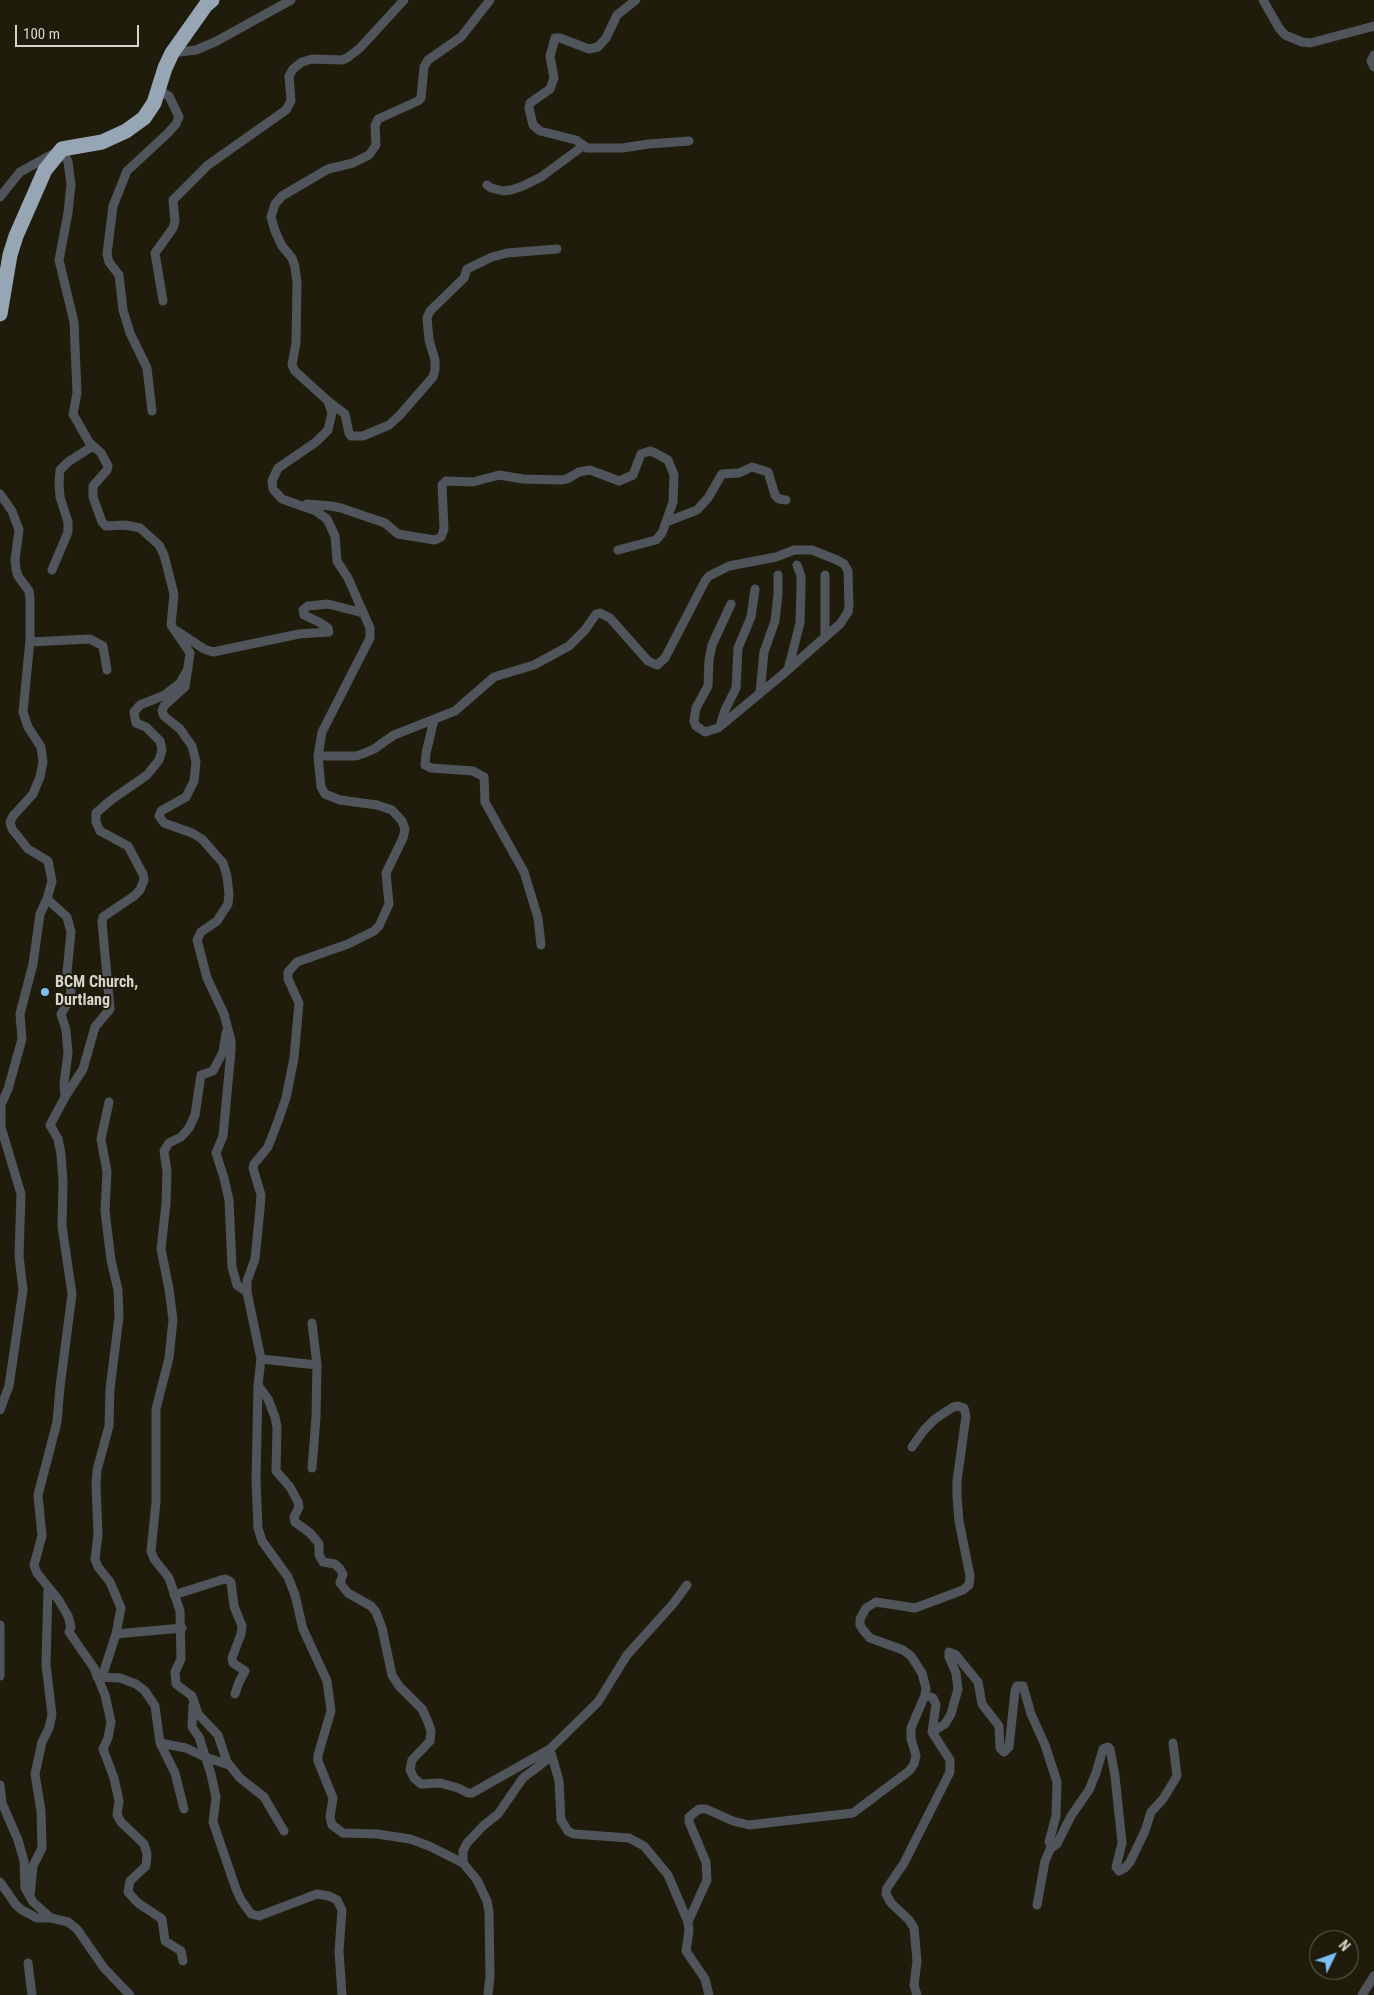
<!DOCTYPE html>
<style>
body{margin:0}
#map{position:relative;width:1374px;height:1995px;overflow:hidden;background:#1f1c0c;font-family:"Roboto Condensed",sans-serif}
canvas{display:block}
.north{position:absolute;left:1309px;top:1930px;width:50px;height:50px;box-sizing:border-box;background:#1f1c0c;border:1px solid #686658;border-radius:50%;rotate:48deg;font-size:14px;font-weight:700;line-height:20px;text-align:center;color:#d6d4ca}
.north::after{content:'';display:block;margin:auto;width:18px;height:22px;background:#7cbef9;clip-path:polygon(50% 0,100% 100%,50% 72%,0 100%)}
.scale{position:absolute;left:15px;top:25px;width:124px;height:22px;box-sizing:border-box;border:2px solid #d6d4ca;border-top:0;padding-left:6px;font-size:15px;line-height:18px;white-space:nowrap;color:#d6d4ca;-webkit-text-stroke:4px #1f1c0c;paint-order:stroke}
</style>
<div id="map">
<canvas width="1374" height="1995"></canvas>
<div class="north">N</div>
<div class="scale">100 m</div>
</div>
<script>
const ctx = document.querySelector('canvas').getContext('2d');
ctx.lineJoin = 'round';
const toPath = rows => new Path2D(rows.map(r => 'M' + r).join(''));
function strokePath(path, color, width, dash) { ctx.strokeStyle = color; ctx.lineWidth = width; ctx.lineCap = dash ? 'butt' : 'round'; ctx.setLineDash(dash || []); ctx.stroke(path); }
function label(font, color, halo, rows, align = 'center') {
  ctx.font = font + ' "Roboto Condensed",sans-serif'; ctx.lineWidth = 4; ctx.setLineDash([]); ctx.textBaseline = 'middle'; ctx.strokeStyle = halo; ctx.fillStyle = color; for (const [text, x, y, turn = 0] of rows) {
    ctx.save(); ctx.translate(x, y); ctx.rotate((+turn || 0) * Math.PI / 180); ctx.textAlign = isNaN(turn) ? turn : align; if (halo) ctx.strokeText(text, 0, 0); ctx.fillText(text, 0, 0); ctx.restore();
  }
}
strokePath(toPath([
 [636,0,617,15,606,38,598,47,589,49,560,38,555,38,550,56,554,78,550,89,530,103,529,108,533,125,540,131,576,140,587,148,622,148,649,144,689,141],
 [1263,0,1279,28,1285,35,1302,42,1310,43,1374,26],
 [172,53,196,50,215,42,291,0],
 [1374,55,1371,61,1374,67],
 [487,185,491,188,503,191,511,190,523,186,541,177,583,146],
 [0,197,20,172,62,149,68,162,71,184,68,213,59,260,74,322,77,393,73,414,89,442,101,453,108,466,107,470,93,486,93,497,102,522,106,526,125,525,140,528,159,545,164,555,174,594,171,625,190,653,185,687,164,706,162,711,164,716,180,729,192,746,196,762,194,781,186,797,161,811,159,816,164,823,192,833,202,839,223,863,227,876,229,894,228,904,217,921,201,932,197,940,207,978,224,1014,231,1041,231,1051,223,1136,216,1153,224,1178,229,1200,232,1267,237,1285,247,1292],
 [163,301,155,253,173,228,175,221,173,200,208,165,286,110,291,101,289,76,293,69,302,62,312,59,342,60,347,58,360,48,404,0],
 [328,401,345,414,349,433,351,436,363,436,389,425,399,416,433,377,435,370,435,360,429,340,427,318,430,311,464,278,467,269,492,257,507,253,557,249],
 [152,411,147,368,130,333,123,310,119,275,109,262,107,254,113,206,127,171,167,134,176,124,179,117,169,96,158,90],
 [0,494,12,511,19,530,15,560,16,569,18,576,29,591,30,598,30,640,23,712,28,727,41,747,43,762,40,777,33,794,13,816,10,822,12,829,28,849,48,861,52,881,47,899,40,914,33,964,20,1014,22,1039,8,1089,1,1105,1,1127,21,1194,19,1256,23,1290,9,1386,0,1410],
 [307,504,331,506,341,508,385,523,398,534,435,540,441,537,444,529,442,485,446,481,473,482,499,475,523,479,561,480,567,479,579,472,590,470,619,481,633,475,641,454,650,451,655,453,668,460,674,475,673,502,666,522,662,533,656,540,618,550],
 [666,522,697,510,708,498,722,474,739,473,752,467,768,472,775,495,779,499,786,500],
 [52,570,68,532,68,522,60,497,59,483,60,470,68,462,93,446],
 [177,631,204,649,213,652,299,634,329,632,328,628,319,622,304,615,303,610,308,606,328,604,363,613],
 [825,637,825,575],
 [30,642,90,639,103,646,107,670],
 [788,670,800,623,801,588,801,576,797,565],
 [760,693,764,652,775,621,778,594,778,575],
 [434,720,426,753,425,765,431,768,473,771,484,777,485,802,524,872,538,918,541,945],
 [720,726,725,710,736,688,738,648,751,617,755,589],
 [318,756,356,756,365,753,374,749,394,735,455,711,494,677,534,665,569,646,585,630,596,614,600,613,610,618,648,661,657,665,665,658,705,581,709,576,729,566,776,557,794,550,812,550,837,560,844,564,848,571,849,606,848,612,840,624,782,675,718,728,705,732,696,726,694,721,696,708,708,686,709,660,712,645,731,604],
 [47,899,67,917,71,932,67,972,71,991,69,1001,61,1014,66,1030,68,1053,64,1083,65,1097],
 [226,1033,223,1052,213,1071,201,1075,195,1115,189,1128,181,1137,169,1143,164,1151,167,1172,166,1204,161,1249,169,1289,173,1320,169,1358,156,1409,156,1502,151,1551,154,1559,169,1578,180,1611,181,1659,175,1672,176,1684,192,1696,198,1714,218,1735,227,1762,240,1778,264,1797,284,1831],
 [261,1359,317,1365],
 [258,1385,268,1399,275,1417,277,1427,276,1471,290,1487,298,1502,299,1507,294,1517,295,1522,310,1533,316,1540,319,1544,319,1555,323,1562,335,1564,340,1569,343,1574,340,1583,348,1593,371,1606,376,1612,382,1628,392,1675,399,1686,422,1709,428,1722,431,1731,430,1741,412,1760,410,1770,414,1778,421,1784,440,1783,458,1788,468,1793,472,1793,550,1749,598,1702,627,1655,673,1604,687,1585],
 [312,1468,316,1417,317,1365,312,1323],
 [174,1595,221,1580,226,1579,231,1582,234,1606,242,1626,241,1634,232,1658,233,1663,245,1671,239,1682,235,1694],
 [0,1625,0,1676],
 [116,1634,182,1628],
 [97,1677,120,1678,136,1684,145,1691,155,1706,160,1743,175,1773,184,1809],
 [102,1677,116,1634,121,1608,110,1582,98,1567,95,1559,98,1535,96,1485,97,1470,109,1426,110,1389,119,1317,118,1290,111,1260,105,1211,107,1172,101,1139,109,1102],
 [193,1705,192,1727,199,1737,211,1774,216,1797,213,1822,236,1889,241,1900,251,1914,259,1916,317,1894,329,1896,337,1900,342,1910,339,1951,342,1995],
 [932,1732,945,1724,951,1714,958,1689,956,1673,949,1657,949,1652,956,1655,978,1682,982,1704,999,1726,1000,1748,1004,1752,1009,1747,1015,1691,1017,1686,1023,1686,1031,1714,1045,1745,1057,1782,1056,1816,1049,1842,1053,1847,1057,1844,1071,1816,1089,1790,1096,1773,1103,1749,1108,1747,1110,1749,1115,1776,1122,1843,1116,1867,1119,1871,1126,1867,1130,1862,1145,1831,1151,1812,1163,1799,1177,1776,1173,1743],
 [160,1743,186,1748,205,1757,229,1765],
 [552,1756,559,1781,561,1820,568,1831,574,1834,629,1838,644,1846,668,1875,688,1922,689,1931,686,1951,705,1979,709,1995],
 [0,1785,2,1803,18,1840,24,1861,25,1888,33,1902,51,1918,68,1922,77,1929,104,1968,130,1995],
 [463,1863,463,1851,467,1843,483,1826,498,1814,523,1778,552,1756,550,1751],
 [0,1882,16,1905,22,1910,37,1918,51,1918],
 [30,1896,33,1866,42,1848,41,1811,35,1774,42,1742,49,1728,52,1715,46,1665,48,1587],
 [1037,1905,1045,1861,1051,1847],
 [688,1922,707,1880,706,1862,689,1822,689,1817,699,1809,706,1809,733,1821,749,1825,853,1813,909,1771,914,1764,916,1755,911,1739,911,1728,925,1695,926,1688,922,1673,911,1656,903,1650,870,1638,863,1630,860,1625,860,1619,866,1608,876,1602,915,1608,963,1590,969,1585,970,1576,959,1521,957,1497,957,1481,966,1416,964,1408,958,1406,953,1407,935,1419,924,1430,912,1447],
 [183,1961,181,1951,165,1941,162,1919,138,1903,128,1892,130,1881,146,1866,147,1854,144,1844,121,1822,117,1815,119,1801,114,1778,103,1749,108,1738,111,1722,105,1695,94,1668,69,1632,71,1627,68,1616,58,1599,37,1573,34,1565,42,1536,38,1495,57,1422,60,1387,72,1294,62,1226,63,1182,61,1154,58,1139,50,1125,65,1097,83,1069,95,1027,110,1009,102,922,103,917,134,896,140,890,144,880,143,874,128,846,100,831,96,822,96,813,111,800,147,775,159,760,162,750,160,741,146,727,136,723,134,712,140,705,165,695,171,690,180,683,188,669],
 [28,1963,32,1995],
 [488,1995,490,1976,489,1912,487,1901,477,1880,463,1863,429,1846,410,1839,377,1834,343,1833,332,1825,330,1817,333,1798,318,1761,318,1755,331,1711,327,1681,303,1629,295,1595,288,1577,262,1541,258,1528,256,1480,258,1385,261,1359,247,1292,247,1281,255,1259,260,1209,261,1195,253,1168,254,1164,268,1147,278,1121,286,1098,294,1058,299,1003,288,979,288,972,297,962,348,944,374,931,379,926,389,904,386,873,403,838,405,829,402,821,392,810,377,805,340,800,325,794,321,787,318,756,322,732,370,638,370,628,348,578,337,561,335,536,327,519,316,511,282,499,273,489,272,481,278,468,316,442,328,430,332,413,328,401,295,371,292,365,296,343,297,283,295,267,292,258,282,246,275,231,271,217,275,204,282,196,328,169,353,163,369,155,376,145,375,126,378,119,418,101,421,98,424,67,428,60,461,37,490,0],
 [917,1995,914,1985,917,1961,914,1928,909,1920,891,1903,886,1894,887,1888,904,1863,950,1772,950,1760,932,1732,936,1705,933,1698,925,1695],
 [1362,1995,1374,1976]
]), '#4f555b', 9);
strokePath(toPath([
 [0,314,10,255,16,236,45,170,62,149,102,142,126,131,144,118,154,103,165,68,172,53,206,5,212,0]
]), '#96a6b5', 15);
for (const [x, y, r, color] of [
 [45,992,5,"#7cbef9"]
]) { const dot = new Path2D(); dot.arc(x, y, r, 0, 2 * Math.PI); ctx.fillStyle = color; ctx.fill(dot); strokePath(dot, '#1f1c0c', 2); }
label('bold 16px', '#d6d4ca', '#1f1c0c', [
 ["BCM Church,",55,983],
 ["Durtlang",55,1001]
], 'left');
</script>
